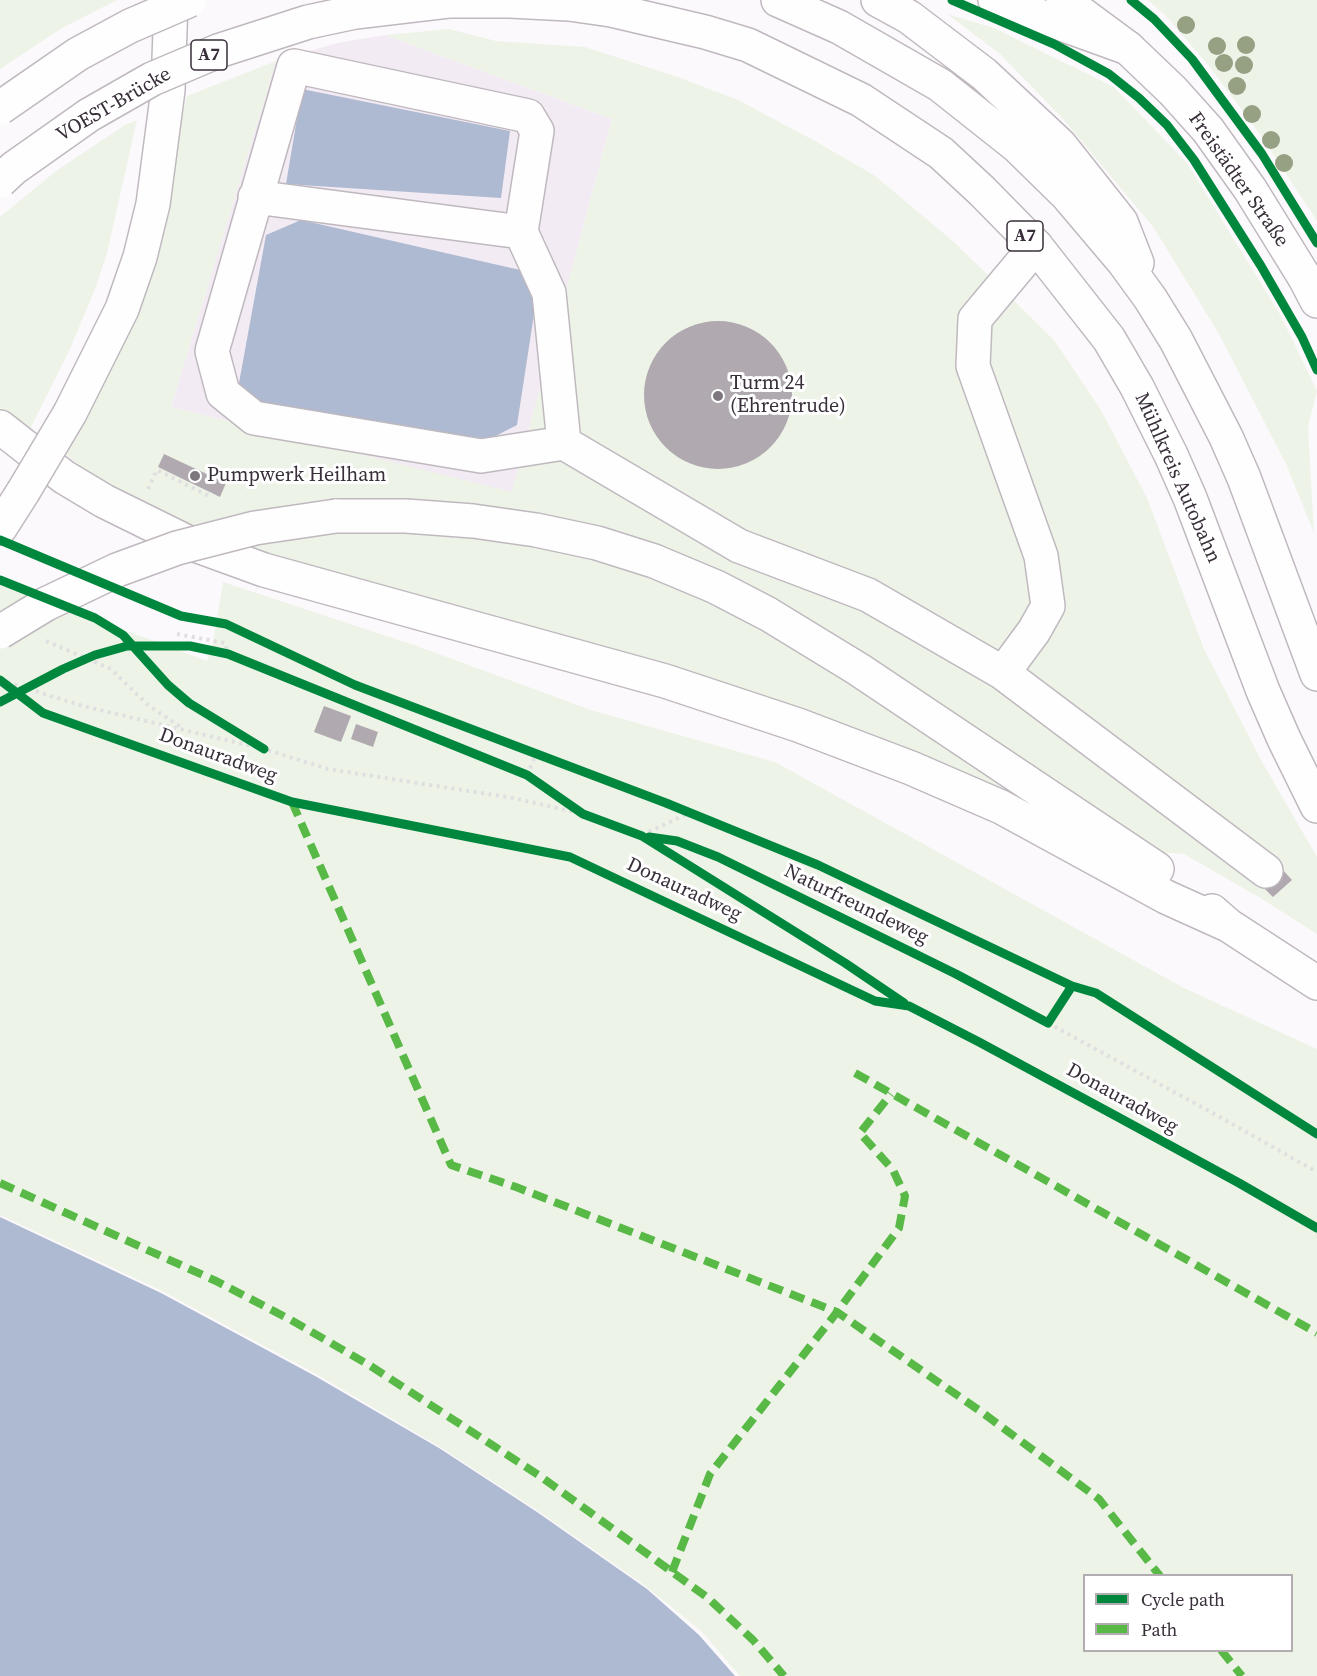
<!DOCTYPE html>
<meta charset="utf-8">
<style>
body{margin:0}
#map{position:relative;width:1317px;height:1676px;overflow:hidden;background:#fcf9fc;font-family:"Source Serif 4",serif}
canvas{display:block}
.legend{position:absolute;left:1083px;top:1574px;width:210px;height:78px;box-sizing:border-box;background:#fff;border:2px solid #b0acb0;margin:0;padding:8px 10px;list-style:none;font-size:18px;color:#392f3a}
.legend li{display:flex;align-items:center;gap:12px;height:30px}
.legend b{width:30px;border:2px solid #b0acb0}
</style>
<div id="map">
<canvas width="1317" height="1676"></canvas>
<ul class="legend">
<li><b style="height:8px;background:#00873e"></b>Cycle path</li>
<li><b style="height:8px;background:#58b947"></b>Path</li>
</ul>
</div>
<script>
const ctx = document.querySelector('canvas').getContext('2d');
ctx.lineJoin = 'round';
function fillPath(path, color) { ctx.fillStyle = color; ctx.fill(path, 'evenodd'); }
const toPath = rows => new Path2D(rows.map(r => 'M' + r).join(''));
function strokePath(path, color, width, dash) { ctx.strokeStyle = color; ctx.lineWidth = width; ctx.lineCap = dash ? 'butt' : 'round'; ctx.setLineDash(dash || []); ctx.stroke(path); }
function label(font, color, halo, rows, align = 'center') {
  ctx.font = font + ' "Source Serif 4",serif'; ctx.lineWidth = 6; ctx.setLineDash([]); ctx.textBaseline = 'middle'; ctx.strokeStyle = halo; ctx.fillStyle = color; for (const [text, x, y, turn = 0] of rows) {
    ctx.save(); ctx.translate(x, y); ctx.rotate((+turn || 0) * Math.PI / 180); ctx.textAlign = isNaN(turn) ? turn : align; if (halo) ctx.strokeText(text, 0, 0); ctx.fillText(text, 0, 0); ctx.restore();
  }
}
fillPath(toPath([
 [385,35,612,119,512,493,171,407,276,61,337,43]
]), '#f3ebf3');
fillPath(toPath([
 [0,0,117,0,62,28,0,69],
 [1148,0,1317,0,1317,221,1261,136,1209,66,1166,16],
 [947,14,994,28,1114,87,1187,163,1281,316,1317,391,1308,427,1314,533,1286,464,1219,334,1154,228,1063,119,1000,54],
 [449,29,496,41,585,47,675,76,738,100,815,141,874,175,954,242,1054,340,1101,410,1147,498,1204,649,1261,760,1317,857,1317,934,1262,899,1184,854,1126,850,279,563,189,527,105,488,61,450,171,153,187,96,276,61,171,407,512,492,612,119,385,35],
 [137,120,107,253,95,289,70,349,29,431,0,408,0,217,56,171,125,125],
 [223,582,417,646,591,710,775,762,1184,988,1317,1049,1317,1676,740,1676,701,1631,644,1585,538,1511,440,1447,316,1374,162,1291,0,1215,0,583,207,661,213,642],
 [1084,1576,1292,1576,1292,1650,1084,1650]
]), '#eef3e7');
fillPath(toPath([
 [302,89,510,131,501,198,286,184],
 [301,220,520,270,536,301,517,425,488,440,268,410,239,383,266,235],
 [0,1217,161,1293,315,1376,439,1448,537,1512,647,1589,699,1635,735,1676,0,1676]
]), '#aeb9d2');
fillPath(toPath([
 '644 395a74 74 0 1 1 148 0a74 74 0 1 1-148 0Z',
 [164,454,226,483,220,497,158,467],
 [324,706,351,716,341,742,314,732],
 [356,724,378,732,373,747,351,739],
 [1282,869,1292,880,1273,897,1263,887]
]), '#b0aab0');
const minor = toPath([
 [255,197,521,232],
 [564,443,549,293,521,232,537,131,528,116,294,66,212,351,223,393,254,418,481,456,564,443,739,546,868,595,1003,673,1266,871],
 [1003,673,1034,631,1048,606,1041,556,973,366,975,319,1036,246]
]);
const major = toPath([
 [1063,0,1128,48,1173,91,1208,130,1250,189,1305,278,1317,301]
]);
const highway = toPath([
 [778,0,839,27,940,85,1017,146,1068,196,1123,261,1150,298,1176,340,1226,437,1244,478,1317,674],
 [878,0,909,17,984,74,1060,145,1121,222,1137,263],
 [995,0,1128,48],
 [448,1,510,1,569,4,611,10,705,32,748,45,861,100,941,153,982,191,1036,246,1109,339,1137,387,1171,455,1190,498,1263,691,1284,739,1317,806],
 [70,413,122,309,140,257,153,204,168,90,171,0],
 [0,427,64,477,104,501,187,542,264,570,665,681,798,725,911,768,1001,807,1166,897,1228,925],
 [336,516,406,516,473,521,536,530,597,543,654,561,716,587,768,614,858,669,1157,869],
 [0,528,23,492],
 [1212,911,1228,925,1317,983]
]);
strokePath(minor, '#bfb9bf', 36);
strokePath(major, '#bfb9bf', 36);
strokePath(highway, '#bfb9bf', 36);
strokePath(toPath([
 [148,489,157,470,209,496,210,492],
 [0,580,16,586],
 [93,617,123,635,168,685,189,703,261,747],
 [177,634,225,643,228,654],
 [46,641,111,669,148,705,182,728],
 [0,680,83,706,264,749,328,769,513,798,583,814,642,836,845,963,909,1006],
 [436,737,527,775,580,812],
 [527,775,536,754],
 [642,835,689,813],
 [1048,1023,1218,1116,1317,1172]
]), '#e0dfe0', 4, [3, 4.5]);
strokePath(minor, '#fffeff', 33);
strokePath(major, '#fffeff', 33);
strokePath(highway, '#fffeff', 33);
const highwayBridge = toPath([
 [0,108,78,54,130,26,190,0],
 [0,181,14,168,89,115,152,79,218,51,308,22,355,12,448,1],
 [23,492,70,413],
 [0,632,46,604,117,570,177,548,255,528,336,516]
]);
strokePath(highwayBridge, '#bfb9bf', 36, []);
strokePath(highwayBridge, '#fffeff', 33);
strokePath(toPath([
 [292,802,451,1165,516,1187,837,1312,983,1413,1099,1499,1160,1576],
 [855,1073,1317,1333],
 [0,1183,216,1281,291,1320,369,1365,540,1476,708,1598,753,1640,784,1676],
 [672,1572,710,1474,837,1312,899,1228,905,1196,893,1170,860,1133,891,1094],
 [1221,1650,1242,1676]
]), '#58b947', 8, [15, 8]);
strokePath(toPath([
 [952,0,1054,44,1109,74,1139,98,1167,125,1194,160,1261,266,1302,337,1317,370],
 [1131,0,1154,19,1192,59,1262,154,1317,243],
 [0,540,181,616,226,624,355,685,666,803,818,865,1072,986,1096,993,1317,1134],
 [0,580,95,618,123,635,168,685,189,703,264,749],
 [0,680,43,713,292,802,570,857,875,1001,909,1006,979,1042,1116,1116,1239,1183,1317,1228],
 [0,702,63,669,95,655,127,646,190,646,228,654,527,775,583,814,642,836,845,963,904,1003],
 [649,837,677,841,718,857,956,974,1048,1023,1072,986]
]), '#00873e', 9);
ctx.fillStyle = '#96a083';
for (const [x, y] of [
 [1186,25],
 [1246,45],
 [1217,46],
 [1224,63],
 [1244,65],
 [1237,86],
 [1252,114],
 [1271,140],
 [1284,163]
]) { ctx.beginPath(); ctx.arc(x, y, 9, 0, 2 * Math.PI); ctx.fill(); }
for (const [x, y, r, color] of [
 [718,396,6,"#7d767e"],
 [195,476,6,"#7d767e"]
]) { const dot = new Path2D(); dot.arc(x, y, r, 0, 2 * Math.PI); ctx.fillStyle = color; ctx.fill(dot); strokePath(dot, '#fff', 2); }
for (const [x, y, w] of [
 [209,55,36],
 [1025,236,36]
]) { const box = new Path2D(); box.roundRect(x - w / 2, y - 15, w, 30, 4.5); ctx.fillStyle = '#fff'; ctx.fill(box); strokePath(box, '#392f3a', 1.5); }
label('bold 18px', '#392f3a', null, [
 ["A7",209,55],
 ["A7",1025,236]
]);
label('20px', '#392f3a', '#fff', [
 ["VOEST-Brücke",114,105,-30],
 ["Freistädter Straße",1238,180,55],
 ["Mühlkreis Autobahn",1177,478,66],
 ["Donauradweg",218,756,20],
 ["Donauradweg",684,890,25],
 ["Naturfreundeweg",856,905,26],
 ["Donauradweg",1122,1099,29]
]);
label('20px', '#392f3a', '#fff', [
 ["Turm 24",730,384],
 ["(Ehrentrude)",730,407],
 ["Pumpwerk Heilham",207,476]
], 'left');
</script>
